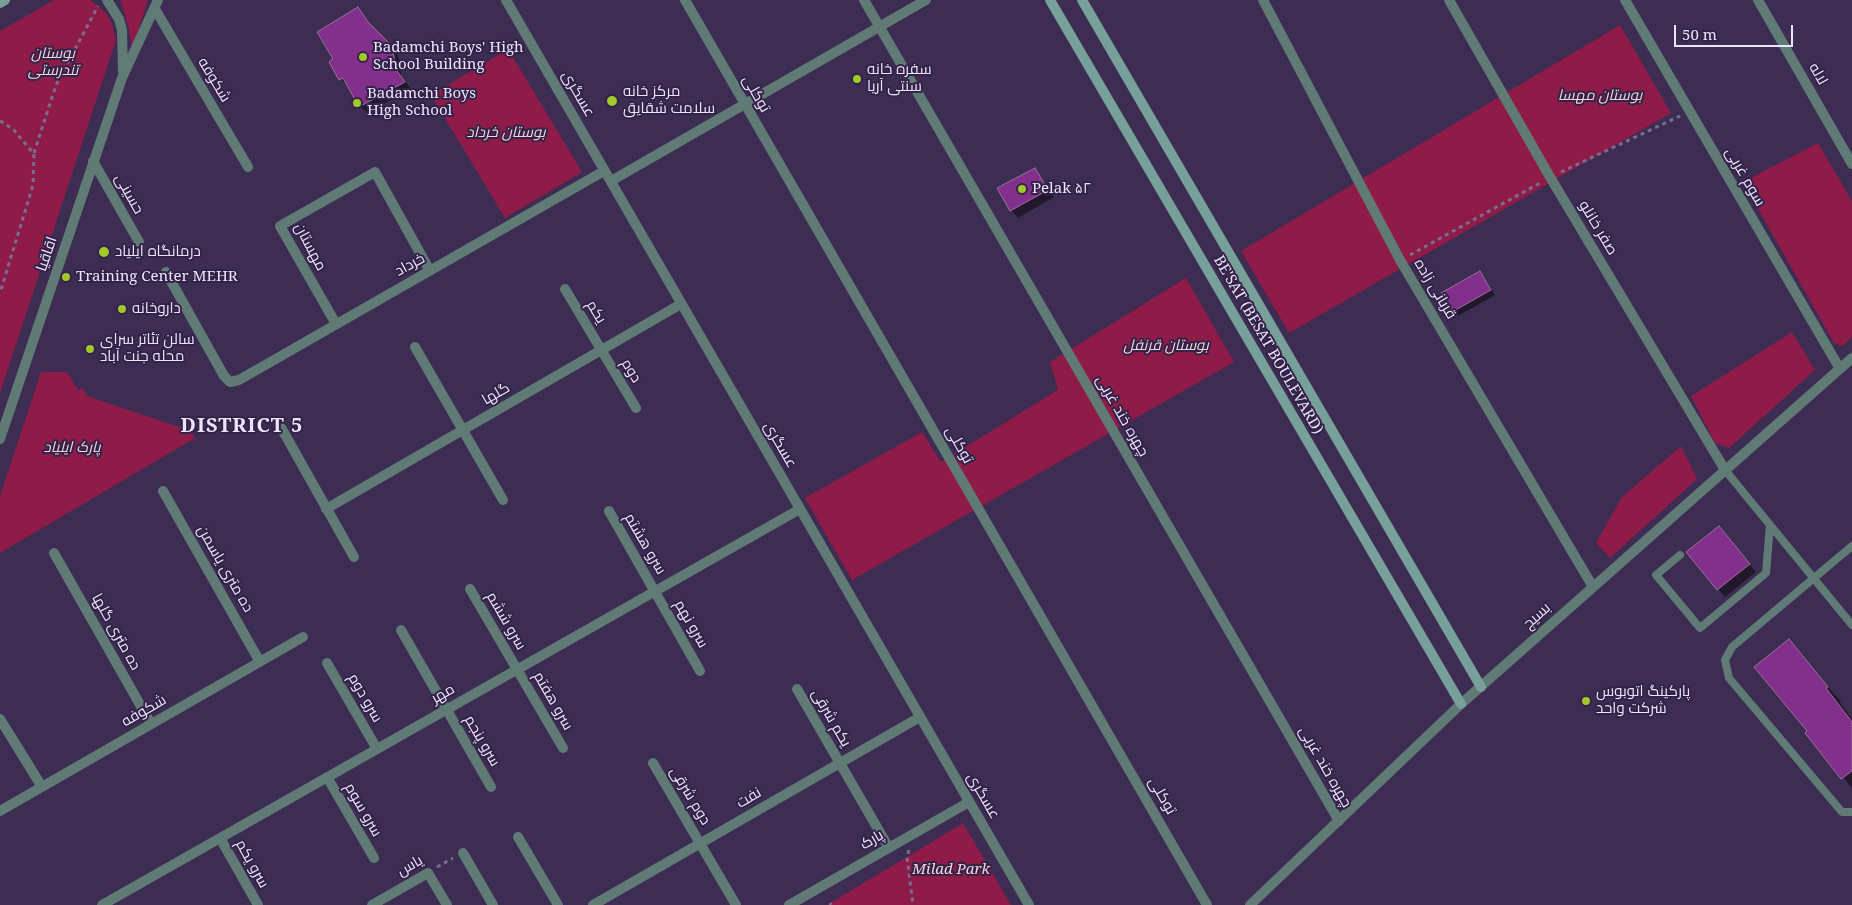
<!DOCTYPE html>
<meta charset="utf-8">
<style>
body{margin:0}
#map{position:relative;width:1852px;height:905px;overflow:hidden;background:#3e2d53;font-family:"Noto Serif",serif}
canvas{display:block}
.scale{position:absolute;left:1674px;top:25px;width:119px;height:22px;box-sizing:border-box;border:2px solid #ede4fc;border-top:0;padding-left:6px;font-size:15px;line-height:18px;white-space:nowrap;color:#ede4fc;-webkit-text-stroke:4px #342348;paint-order:stroke}
</style>
<div id="map">
<canvas width="1852" height="905"></canvas>
<div class="scale">50 m</div>
</div>
<script>
const ctx = document.querySelector('canvas').getContext('2d');
ctx.lineJoin = 'round';
function fillPath(path, color) { ctx.fillStyle = color; ctx.fill(path, 'evenodd'); }
const toPath = rows => new Path2D(rows.map(r => 'M' + r).join(''));
function strokePath(path, color, width, dash) { ctx.strokeStyle = color; ctx.lineWidth = width; ctx.lineCap = dash ? 'butt' : 'round'; ctx.setLineDash(dash || []); ctx.stroke(path); }
function label(font, color, halo, rows, align = 'center') {
  ctx.font = font + ' "Noto Serif",Cairo,serif'; ctx.lineWidth = 4; ctx.setLineDash([]); ctx.textBaseline = 'middle'; ctx.strokeStyle = halo; ctx.fillStyle = color; for (const [text, x, y, turn = 0] of rows) {
    ctx.save(); ctx.translate(x, y); ctx.rotate((+turn || 0) * Math.PI / 180); ctx.textAlign = isNaN(turn) ? turn : align; if (halo) ctx.strokeText(text, 0, 0); ctx.fillText(text, 0, 0); ctx.restore();
  }
}
fillPath(toPath([
 [54,0,90,0,106,13,111,21,116,40,0,393,0,31],
 [121,0,148,0,132,50,129,30],
 [1620,25,1671,113,1289,333,1241,251],
 [508,49,582,172,505,218,431,95],
 [1818,143,1852,201,1852,336,1843,346,1834,343,1743,182],
 [1186,278,1234,362,852,580,805,498,922,432,941,462,1058,390,1050,362],
 [1792,332,1815,370,1729,448,1715,443,1691,396],
 [41,372,67,372,78,390,83,388,87,396,191,431,195,438,0,553,0,496],
 [1681,446,1697,479,1610,558,1596,543,1622,497],
 [963,823,1011,905,827,905,907,857]
]), '#8f1b48');
fillPath(toPath([
 [358,8,374,30,396,52,401,64,401,76,411,89,367,113,360,106,349,86,340,79,334,60],
 [1035,170,1054,197,1018,218,1011,210,998,188],
 [1480,272,1495,295,1458,316,1443,293],
 [1726,535,1756,572,1725,597,1688,553],
 [1788,640,1841,702,1840,703,1852,719,1852,788,1807,733,1809,731]
]), '#0007');
const building = toPath([
 [358,7,368,22,389,43,394,56,395,68,405,82,359,107,343,78,339,80,329,62,333,59,317,32,358,7],
 [1035,168,1048,190,1010,211,997,188,1035,168],
 [1480,271,1491,290,1452,312,1441,293,1480,271],
 [1719,526,1750,564,1717,590,1686,552,1719,526],
 [1789,639,1828,687,1826,688,1852,722,1852,771,1841,779,1805,733,1807,731,1754,667,1789,639]
]);
fillPath(building, '#832f8c');
strokePath(building, '#957398', 1);
strokePath(toPath([
 [0,121,13,129,34,154,33,185,0,293],
 [34,153,56,85,98,6],
 [1561,172,1680,116],
 [1410,255,1540,183],
 [909,850,907,857,913,905],
 [437,867,453,858],
 [830,903,831,905]
]), '#7b6d8e', 3, [4, 4]);
strokePath(toPath([
 [1725,470,1852,625],
 [1852,546,1732,647,1725,660,1729,678,1842,812,1852,812],
 [1680,555,1656,575,1700,628,1766,573,1770,525]
]), '#607a76', 8);
strokePath(toPath([
 [107,0,119,19,122,30,123,72],
 [506,0,1029,905],
 [685,0,1207,905],
 [864,0,1339,821],
 [1263,0,1400,260,1593,587],
 [1449,0,1550,177,1725,470],
 [1625,0,1840,369],
 [1758,0,1852,164],
 [155,9,248,167],
 [93,161,139,242],
 [611,181,926,0],
 [166,272,224,376,230,382,239,380,604,171],
 [565,289,636,408],
 [336,324,280,226,375,172,430,271],
 [415,347,503,500],
 [279,424,354,557],
 [0,439,122,78,158,0],
 [163,491,260,662],
 [326,509,681,304],
 [609,511,700,671],
 [54,553,151,724],
 [470,589,563,748],
 [401,630,491,787],
 [327,663,377,749],
 [797,689,889,848],
 [0,719,42,787],
 [653,763,736,905],
 [327,777,374,858],
 [0,811,303,637],
 [518,837,558,905],
 [220,838,258,905],
 [463,853,493,905],
 [102,905,800,509],
 [372,905,428,873,447,905],
 [593,905,920,717],
 [789,905,969,802],
 [1250,905,1461,704,1852,358]
]), '#607a76', 10);
strokePath(toPath([
 [1050,0,1461,704],
 [1082,0,1481,687],
 [0,3,5,0]
]), '#76a099', 10);
for (const [x, y, r, color] of [
 [363,57,5,"#a1c92a"],
 [857,79,5,"#a1c92a"],
 [612,101,6,"#a1c92a"],
 [357,103,5,"#a1c92a"],
 [1022,189,5,"#a1c92a"],
 [104,252,6,"#a1c92a"],
 [66,277,5,"#a1c92a"],
 [122,309,5,"#a1c92a"],
 [90,349,5,"#a1c92a"],
 [1586,701,5,"#a1c92a"]
]) { const dot = new Path2D(); dot.arc(x, y, r, 0, 2 * Math.PI); ctx.fillStyle = color; ctx.fill(dot); strokePath(dot, '#342348', 2); }
label('15px', '#ede4fc', '#342348', [
 ["Badamchi Boys' High",373,48],
 ["School Building",373,65],
 ["سفره خانه",867,70],
 ["سنتی آریا",867,87],
 ["مرکز خانه",623,92],
 ["سلامت شقایق",623,109],
 ["Badamchi Boys",367,94],
 ["High School",367,111],
 ["Pelak ۵۲",1032,189],
 ["درمانگاه ایلیاد",115,252],
 ["Training Center MEHR",76,277],
 ["داروخانه",132,309],
 ["سالن تئاتر سرای",100,340],
 ["محله جنت آباد",100,357],
 ["پارکینگ اتوبوس",1596,692],
 ["شرکت واحد",1596,709]
], 'left');
label('italic 15px', '#f6d4db', '#342348', [
 ["بوستان",53,54],
 ["تندرستی",53,71],
 ["بوستان مهسا",1600,96],
 ["بوستان خرداد",506,133],
 ["بوستان قرنفل",1166,346],
 ["پارک ایلیاد",72,448],
 ["Milad Park",951,870]
]);
label('15px', '#ede4fc', '#342348', [
 ["لاله",1818,74,60],
 ["شکوفه",214,80,59],
 ["عسگری",578,94,60],
 ["توکلی",756,94,60],
 ["سوم غربی",1745,177,60],
 ["حسینی",129,194,61],
 ["صفر خانلو",1598,228,59],
 ["مهستان",310,247,62],
 ["اقاقیا",47,254,-71],
 ["خرداد",410,265,-29],
 ["قربانی زاده",1435,289,59],
 ["یکم",596,312,59],
 ["BE'SAT (BESAT BOULEVARD)",1268,345,60],
 ["دوم",631,371,59],
 ["گلها",496,394,-30],
 ["چهره خند غربی",1122,416,60],
 ["عسگری",780,445,60],
 ["توکلی",959,445,60],
 ["سرو هشتم",645,544,60],
 ["ده متری یاسمن",225,569,60],
 ["بسیج",1537,616,-42],
 ["سرو ششم",506,621,60],
 ["سرو نهم",691,624,60],
 ["ده متری گلها",116,632,61],
 ["مهر",443,694,-30],
 ["سرو دوم",365,698,60],
 ["سرو هفتم",553,701,60],
 ["شکوفه",144,711,-30],
 ["یکم شرقی",831,718,60],
 ["سرو پنجم",482,741,60],
 ["چهره خند غربی",1325,767,60],
 ["دوم شرقی",690,796,59],
 ["عسگری",983,796,60],
 ["توکلی",1162,796,60],
 ["نفت",749,798,-30],
 ["سرو سوم",363,810,60],
 ["پارک",872,840,-30],
 ["سرو یکم",252,864,61],
 ["یاس",410,866,-30]
]);
ctx.letterSpacing = '1px';
label('bold 20px', '#ede4fc', '#342348', [
 ["DISTRICT 5",242,426]
]);
ctx.letterSpacing = '0px';
</script>
